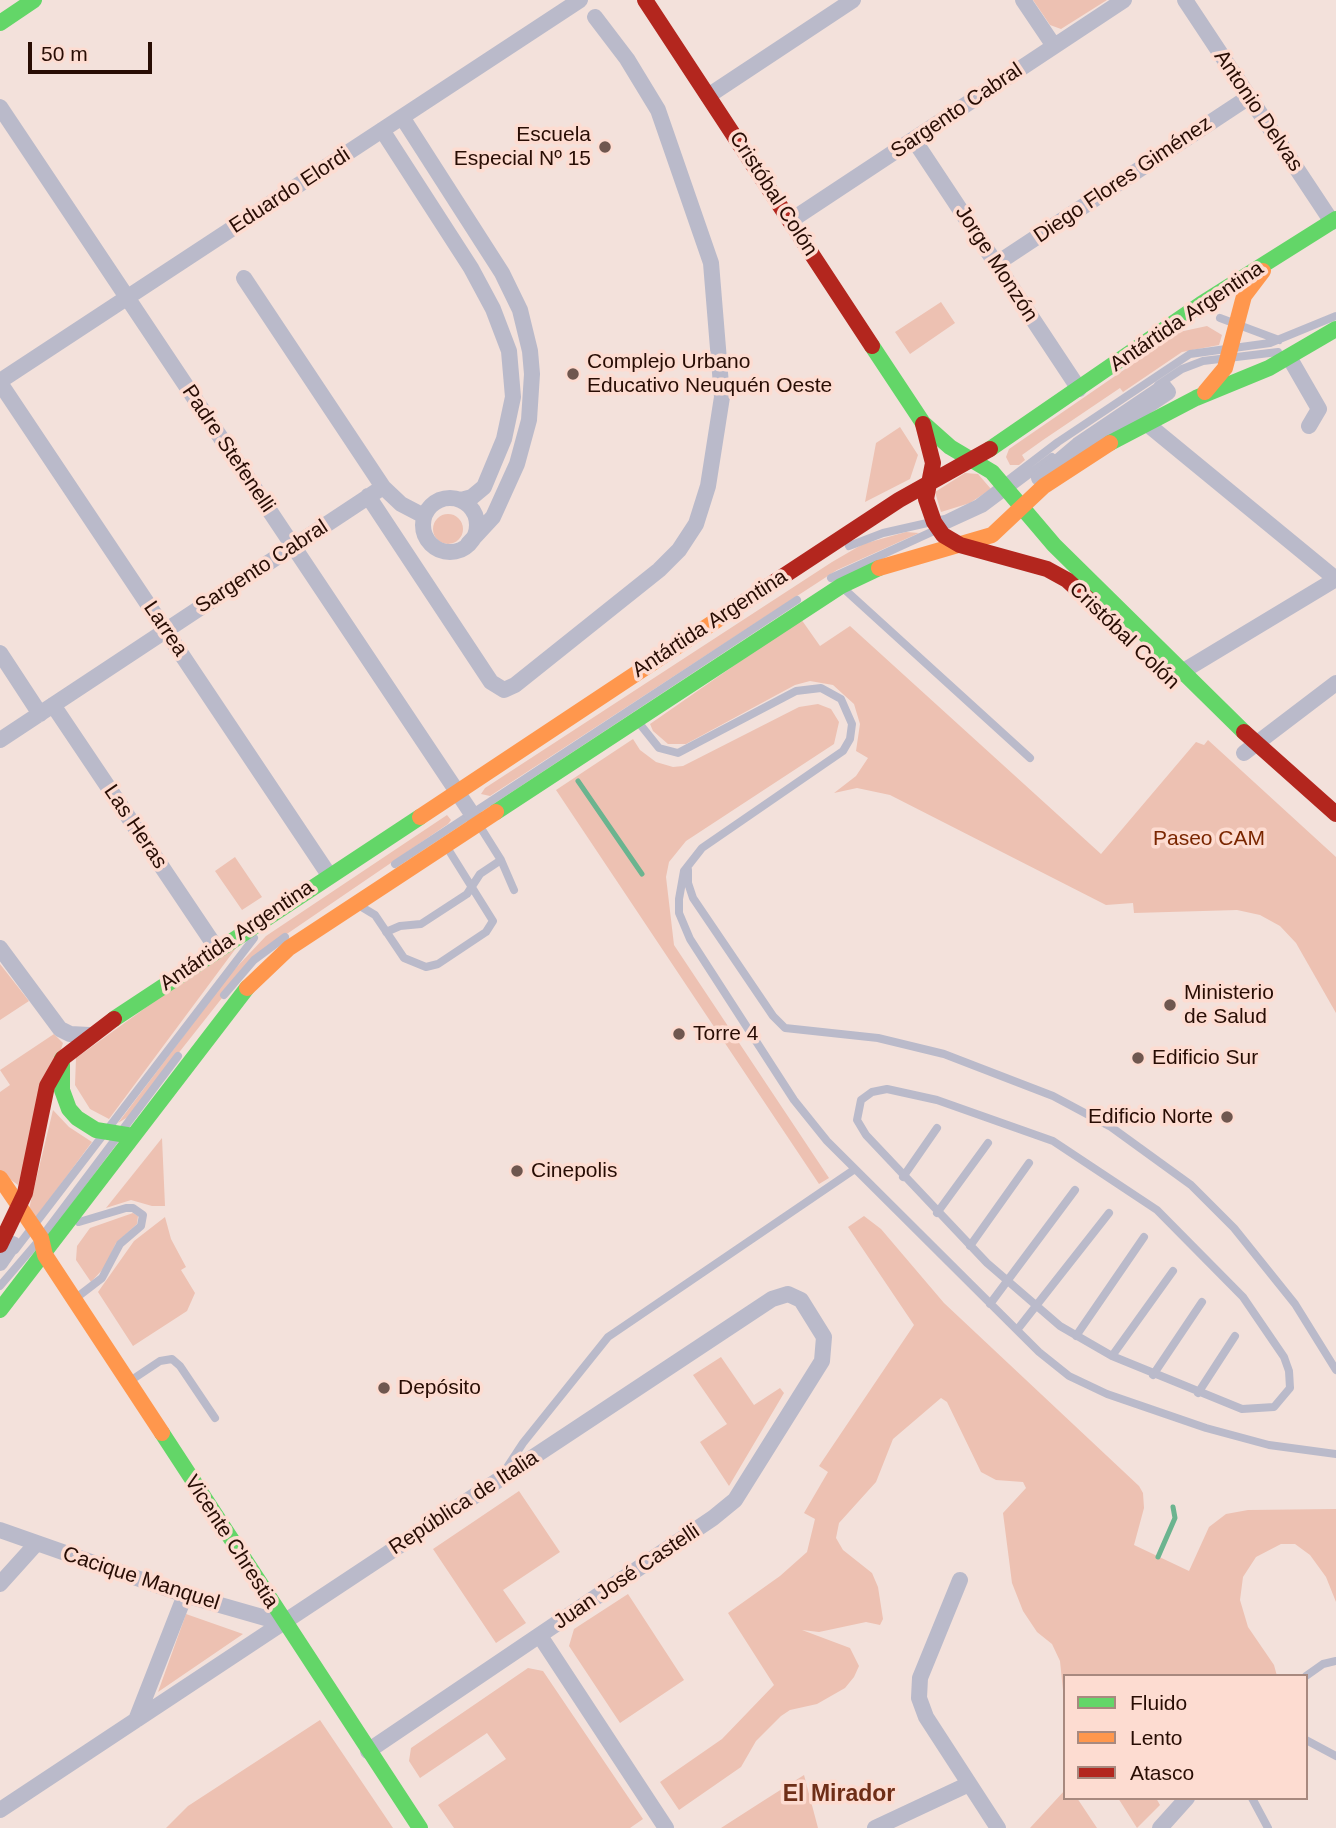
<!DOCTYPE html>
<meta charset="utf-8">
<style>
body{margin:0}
#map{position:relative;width:1336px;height:1828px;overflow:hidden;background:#f3e1db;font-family:Arial,sans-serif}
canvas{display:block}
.legend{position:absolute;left:1063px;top:1674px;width:245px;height:126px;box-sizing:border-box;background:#fddcd1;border:2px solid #a8897f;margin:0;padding:9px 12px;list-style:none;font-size:21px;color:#280d04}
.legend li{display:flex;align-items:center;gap:14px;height:35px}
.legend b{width:35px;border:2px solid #a8897f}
.scale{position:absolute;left:28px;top:42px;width:124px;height:32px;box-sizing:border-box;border:4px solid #280d04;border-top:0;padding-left:9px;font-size:21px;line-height:24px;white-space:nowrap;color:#280d04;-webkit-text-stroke:5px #fddcd1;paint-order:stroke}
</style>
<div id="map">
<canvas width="1336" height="1828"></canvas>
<ul class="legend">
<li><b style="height:9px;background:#63d668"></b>Fluido</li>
<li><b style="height:9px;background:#ff974d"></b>Lento</li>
<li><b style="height:9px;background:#b3261e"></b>Atasco</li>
</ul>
<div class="scale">50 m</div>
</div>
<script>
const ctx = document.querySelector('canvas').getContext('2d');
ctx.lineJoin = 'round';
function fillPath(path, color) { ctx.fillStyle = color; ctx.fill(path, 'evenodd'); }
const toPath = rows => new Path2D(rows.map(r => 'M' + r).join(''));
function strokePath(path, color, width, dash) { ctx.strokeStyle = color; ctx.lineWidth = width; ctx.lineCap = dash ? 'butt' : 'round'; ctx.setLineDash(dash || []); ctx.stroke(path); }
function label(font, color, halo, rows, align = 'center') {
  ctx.font = font + ' Arial,sans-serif'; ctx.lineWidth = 7; ctx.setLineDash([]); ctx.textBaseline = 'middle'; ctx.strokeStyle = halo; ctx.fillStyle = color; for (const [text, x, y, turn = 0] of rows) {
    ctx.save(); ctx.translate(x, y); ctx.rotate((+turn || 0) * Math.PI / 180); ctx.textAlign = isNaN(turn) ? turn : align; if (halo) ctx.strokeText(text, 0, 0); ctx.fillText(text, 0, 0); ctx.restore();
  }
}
fillPath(toPath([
 [1033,0,1107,0,1061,29,1050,25],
 [941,302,955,323,910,354,895,332],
 [1207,326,1222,335,1219,345,1182,352,1123,392,1120,388,1043,440,1022,455,1025,460,1019,465,1010,465,1006,457,1009,449,1179,332],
 [900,427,918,455,910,479,865,502,876,443],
 [965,473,978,474,991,489,970,503,941,512,935,492],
 '433 529a15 15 0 1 1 30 0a15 15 0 1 1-30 0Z',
 [906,532,919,533,837,570,490,796,481,794,485,788,832,562,863,544],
 [801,619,820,646,850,626,1101,854,1196,742,1204,745,1208,740,1336,857,1336,1013,1296,943,1280,926,1260,915,1237,910,1134,913,1133,903,1106,905,890,795,857,788,834,793,856,776,868,758,856,751,860,724,854,704,833,685,810,681,795,685,686,744,668,744,653,731,650,724],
 [818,704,831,709,839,722,834,744,686,841,669,862,666,877,674,945,829,1178,819,1184,556,790,633,739,640,750,656,762,673,767,683,766,799,707],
 [447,815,451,820,448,824,256,955,128,1117,118,1123,231,973,266,936],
 [235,857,262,897,242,910,215,871],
 [245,936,109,1119,90,1109,75,1085,76,1058],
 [0,964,29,1001,0,1020],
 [54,1034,63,1043,18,1185,0,1172,0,1092,10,1085,0,1070],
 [53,1110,69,1127,92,1142,35,1219,29,1209],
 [162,1138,165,1206,152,1206,131,1200,106,1208],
 [133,1213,138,1216,137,1224,116,1243,104,1268,91,1282,76,1260,77,1246,90,1228],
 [864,1216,881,1229,944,1303,1139,1486,1143,1493,1144,1508,1134,1545,1189,1571,1209,1527,1226,1514,1248,1510,1336,1509,1336,1602,1326,1577,1310,1555,1295,1544,1281,1544,1256,1557,1243,1577,1240,1600,1248,1627,1274,1665,1277,1676,1065,1676,1065,1710,1060,1661,1052,1644,1037,1632,1023,1611,1012,1583,1003,1513,1026,1488,1023,1482,996,1480,981,1472,947,1402,941,1398,893,1439,876,1482,839,1523,836,1538,843,1550,872,1573,878,1587,883,1619,880,1625,866,1622,819,1632,802,1630,850,1648,859,1666,854,1677,845,1688,817,1704,790,1710,781,1716,756,1741,741,1767,679,1810,660,1782,722,1739,774,1685,728,1613,780,1576,807,1552,815,1519,804,1513,828,1472,819,1466,914,1325,848,1227],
 [165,1217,171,1239,186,1267,181,1270,195,1293,187,1311,133,1346,98,1292,134,1241],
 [721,1357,754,1405,780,1388,784,1393,729,1486,700,1442,727,1424,693,1375],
 [519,1491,560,1552,503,1590,526,1623,496,1643,433,1549],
 [628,1594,684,1680,620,1723,569,1646,574,1629],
 [186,1614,243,1634,158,1692],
 [528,1668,543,1671,643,1819,630,1828,454,1828,438,1805,506,1759,487,1733,420,1778,409,1761,411,1748],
 [320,1720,393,1828,166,1828,188,1806],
 [804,1775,818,1828,721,1828,763,1801],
 [1065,1790,1065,1798,1077,1798,1097,1828,1030,1828],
 [1118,1798,1156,1798,1160,1805,1137,1828]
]), '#edc1b2');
strokePath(toPath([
 [578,781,642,874],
 [1158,1557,1175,1518,1173,1507]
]), '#6bb48f', 5);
strokePath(toPath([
 [1220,318,1279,340],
 [1158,385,1182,369,1203,361,1278,352],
 [849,546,883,533,945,519,978,503,1058,442,1190,354,1270,343,1336,316],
 [831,578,984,508,1052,457],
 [843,588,1030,758],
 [639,723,659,748,678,753,796,691,821,688,841,699,852,724,850,739,843,751,702,848,684,871,679,899,679,913,690,939,794,1100,827,1141,1039,1352,1069,1376,1107,1394,1206,1428,1269,1445,1336,1454],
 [479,825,501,860,514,890],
 [395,864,797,600],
 [688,870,688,883,693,898,773,1016,785,1028,878,1038,944,1054,1053,1096,1111,1127,1191,1185,1234,1228,1295,1304,1336,1370],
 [360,906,375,915,404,958,426,967,438,964,486,932,493,921,448,849],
 [386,932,400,926,421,924,467,894,480,874,501,860],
 [224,995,254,960,285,937],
 [887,1089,937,1100,1053,1141,1157,1210,1243,1297,1284,1357,1289,1371,1290,1388,1274,1407,1242,1409,1112,1356,1060,1326,987,1263,866,1135,857,1120,861,1100,872,1092,887,1089],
 [903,1177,937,1128],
 [937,1213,988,1143],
 [970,1246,1029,1163],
 [15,1250,254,938],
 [0,1286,41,1238,178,1056],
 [76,1298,102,1278,120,1244,141,1226,143,1215,133,1208,126,1208,79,1222],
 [990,1304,1075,1190],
 [1017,1330,1109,1213],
 [1076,1336,1144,1237],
 [1112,1356,1173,1271],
 [1153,1375,1202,1302],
 [130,1381,160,1361,172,1359,180,1366,215,1418],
 [1198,1393,1235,1336],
 [504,1472,523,1443,608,1337,855,1169],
 [1306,1676,1323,1664,1336,1661],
 [1306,1740,1336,1756],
 [1252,1798,1268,1828]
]), '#babaca', 8);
strokePath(toPath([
 [1023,0,1054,46],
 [1185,0,1332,222],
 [708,96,853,0],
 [0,107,478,823],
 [402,117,502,273,520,310,530,351,532,374,529,420,517,464,493,517,468,544],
 [382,130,471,268,493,309,509,351,513,397,504,439,484,487,472,497,461,500],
 [914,140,1079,389],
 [790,221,1124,0],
 [996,264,1249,97],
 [244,278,383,487,401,504,424,516],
 [1289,357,1319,409,1309,426],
 [0,381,580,0],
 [0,383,329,875],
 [1164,387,1168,392,1039,478,1078,445,1164,387],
 [1146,423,1336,579],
 [368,496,491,682,504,690,515,685,659,570,679,550,696,524,708,486,722,397,711,263,658,110,627,59,595,17],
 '423 525a27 27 0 1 1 54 0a27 27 0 1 1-54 0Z',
 [0,653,40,714],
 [1170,679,1336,579],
 [53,705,217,949],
 [0,740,383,487],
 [1244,753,1336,683],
 [0,948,60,1029,70,1034,89,1035],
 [0,1252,8,1243,13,1244,0,1263],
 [0,1530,185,1595,283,1623],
 [960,1580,920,1678,919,1698,926,1717,998,1828],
 [0,1584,36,1544],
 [540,1636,666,1828],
 [136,1720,185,1595],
 [0,1810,772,1299,788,1294,801,1300,824,1337,822,1361,735,1500,713,1518,368,1751],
 [875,1828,969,1784],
 [1160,1828,1187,1798]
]), '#babaca', 16);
strokePath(toPath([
 [0,23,34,0],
 [872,346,923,423,950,447,992,472,1054,545,1244,732],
 [1110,443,1196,398,1269,368,1336,329],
 [990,449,1201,304,1336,219],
 [496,812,841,586,879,568],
 [114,1019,420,817],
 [62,1059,62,1090,69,1109,77,1118,96,1130,133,1136],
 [0,1310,247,988],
 [162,1433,420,1828]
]), '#63d668', 16);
strokePath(toPath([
 [1205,392,1225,368,1244,296,1263,271],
 [879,568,992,535,1044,486,1110,443],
 [420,817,738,606],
 [247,988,289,948,496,812],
 [0,1178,41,1238,45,1255,162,1433]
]), '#ff974d', 16);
strokePath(toPath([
 [645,0,872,346],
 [923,424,933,463,926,499,934,522,943,535,960,545,1047,569,1067,580,1090,601],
 [738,606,899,500,990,449],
 [1244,732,1336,814],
 [0,1245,25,1193,47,1086,63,1058,114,1019]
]), '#b3261e', 16);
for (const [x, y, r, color] of [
 [605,147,7,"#6f574f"],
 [573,374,7,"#6f574f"],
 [1170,1005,7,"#6f574f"],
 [679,1034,7,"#6f574f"],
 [1138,1058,7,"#6f574f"],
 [1227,1117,7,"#6f574f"],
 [517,1171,7,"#6f574f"],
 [384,1388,7,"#6f574f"]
]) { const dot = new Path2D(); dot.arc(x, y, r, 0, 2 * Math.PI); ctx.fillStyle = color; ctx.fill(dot); strokePath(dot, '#fddcd1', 2.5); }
label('21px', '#280d04', '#fddcd1', [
 ["Sargento Cabral",957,111,-34],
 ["Antonio Delvas",1258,111,56],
 ["Diego Flores Giménez",1123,180,-34],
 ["Eduardo Elordi",290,191,-33],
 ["Cristóbal Colón",773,194,57],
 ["Jorge Monzón",996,264,57],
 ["Antártida Argentina",1187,317,-34],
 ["Padre Stefenelli",228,449,56],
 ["Sargento Cabral",262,567,-33],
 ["Antártida Argentina",710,624,-33],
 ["Larrea",165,629,56],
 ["Cristóbal Colón",1124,636,44],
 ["Las Heras",135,827,56],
 ["Antártida Argentina",237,936,-34],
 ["República de Italia",464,1503,-33],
 ["Vicente Chrestia",231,1542,57],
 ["Juan José Castelli",627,1577,-34],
 ["Cacique Manquel",141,1579,18]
]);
label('21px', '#280d04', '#fddcd1', [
 ["Escuela",591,135,"right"],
 ["Especial Nº 15",591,159,"right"],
 ["Complejo Urbano",587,362],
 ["Educativo Neuquén Oeste",587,386],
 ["Ministerio",1184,993],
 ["de Salud",1184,1017],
 ["Torre 4",693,1034],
 ["Edificio Sur",1152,1058],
 ["Edificio Norte",1213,1117,"right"],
 ["Cinepolis",531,1171],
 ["Depósito",398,1388]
], 'left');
label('21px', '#7a2600', '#fddcd1', [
 ["Paseo CAM",1209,839]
]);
label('bold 23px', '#6e2e17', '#fddcd1', [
 ["El Mirador",839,1795]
]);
</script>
